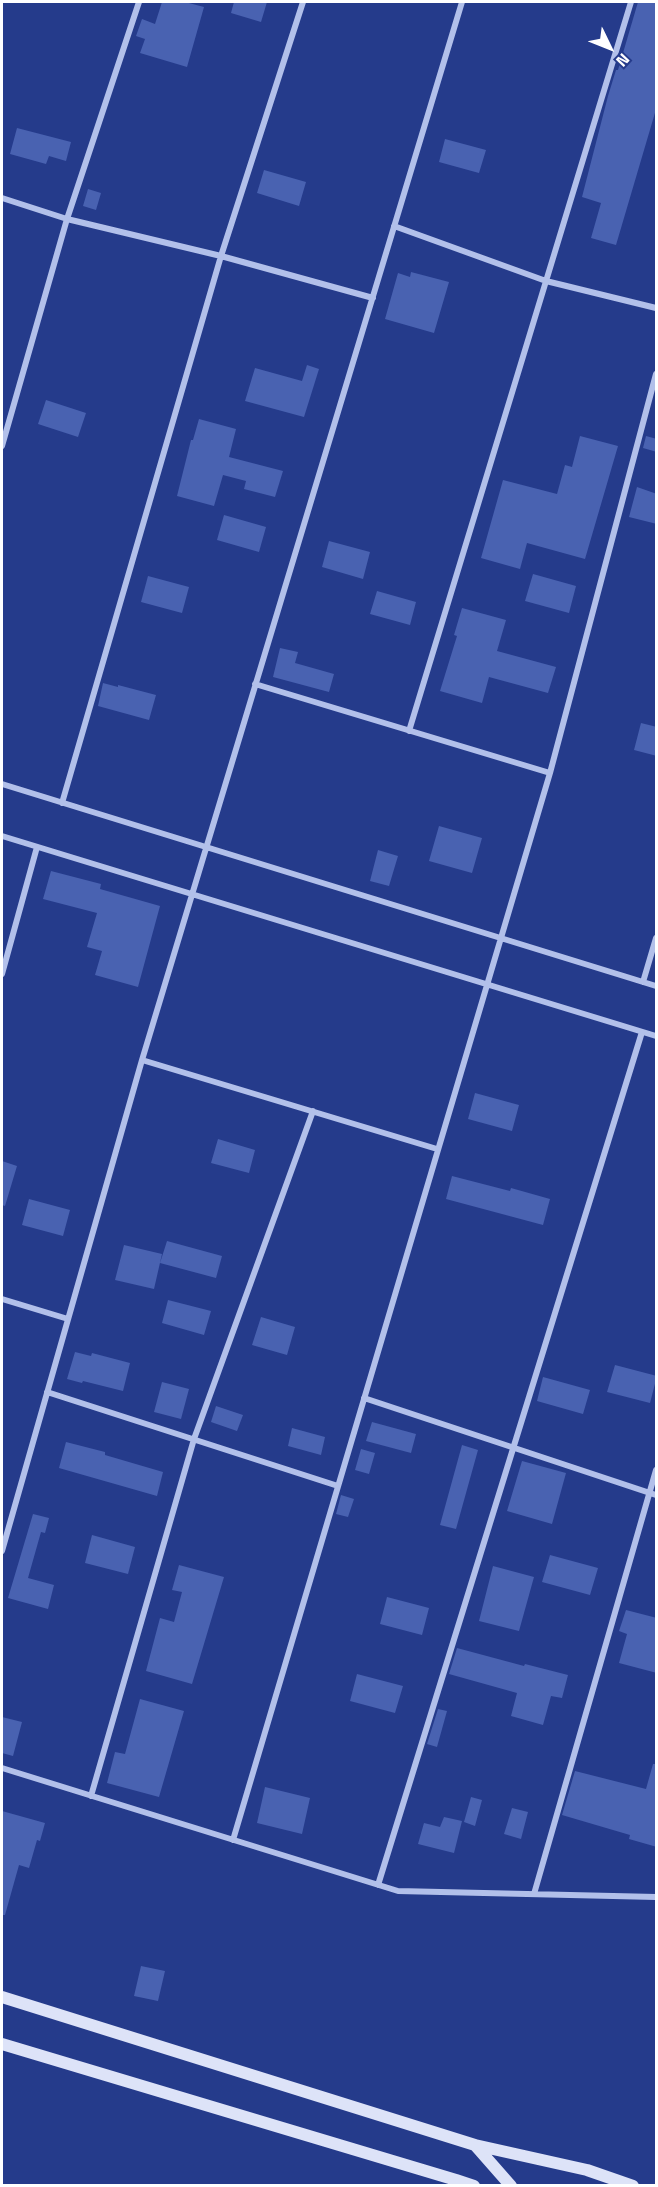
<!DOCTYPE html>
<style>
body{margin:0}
#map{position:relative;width:658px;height:2187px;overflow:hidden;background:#253b8b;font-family:"Titillium Web",sans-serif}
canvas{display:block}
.frame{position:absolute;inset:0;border:3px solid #fff;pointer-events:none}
.north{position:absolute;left:580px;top:18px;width:60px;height:60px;-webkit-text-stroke:4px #253b8b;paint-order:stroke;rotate:133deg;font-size:16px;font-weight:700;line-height:24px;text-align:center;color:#fff}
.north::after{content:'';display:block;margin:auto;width:21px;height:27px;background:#fff;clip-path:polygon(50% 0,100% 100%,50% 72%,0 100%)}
</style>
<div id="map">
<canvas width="658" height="2187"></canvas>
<div class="frame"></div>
<div class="north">N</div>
</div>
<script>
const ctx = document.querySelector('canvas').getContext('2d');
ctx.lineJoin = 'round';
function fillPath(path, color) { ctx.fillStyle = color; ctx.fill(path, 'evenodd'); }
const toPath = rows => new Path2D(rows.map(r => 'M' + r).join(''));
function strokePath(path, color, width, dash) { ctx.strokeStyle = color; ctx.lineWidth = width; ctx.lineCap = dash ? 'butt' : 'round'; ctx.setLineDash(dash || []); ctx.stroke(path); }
fillPath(toPath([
 [162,2,185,2,204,7,187,67,140,53,145,39,136,36,142,19,155,24],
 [234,2,267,2,261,22,231,13],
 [638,2,657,2,657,106,616,245,591,238,601,203,582,197,608,96,616,70,618,70],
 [17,128,71,142,66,161,49,156,46,164,10,154],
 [445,139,486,150,479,173,439,162],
 [264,170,306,182,299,206,257,193],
 [88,189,101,193,96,210,83,206],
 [411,272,449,282,434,333,385,319,398,273,410,277],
 [307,365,319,369,304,417,245,401,255,368,302,381],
 [46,400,86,413,78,437,38,424],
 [199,419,236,429,229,457,283,471,275,497,244,489,246,481,223,475,214,506,177,496,191,440,193,440],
 [580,436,618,446,585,559,527,543,520,569,481,558,503,480,557,494,565,465,572,467],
 [646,436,657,439,657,452,643,448],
 [637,487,657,494,657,524,629,517],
 [224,515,266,527,259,552,217,540],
 [329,541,370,552,363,579,322,567],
 [533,574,576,586,569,613,525,601],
 [148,576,189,587,182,613,141,602],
 [377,591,416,602,410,625,370,614],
 [462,608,506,620,497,651,556,667,548,693,489,677,482,703,440,691,457,636,454,635],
 [280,648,298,652,295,663,334,674,329,692,273,677],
 [103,683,118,687,118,685,156,695,149,720,98,706],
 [641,723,657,727,657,756,634,750],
 [439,826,482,838,472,873,429,861],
 [378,850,398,856,389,886,370,881],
 [51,871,101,884,100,889,160,906,138,987,95,975,102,951,87,947,97,913,43,899],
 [475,1093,519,1105,512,1131,468,1119],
 [218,1139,255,1150,249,1173,211,1163],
 [2,1161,17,1166,5,1206,2,1205],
 [452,1176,510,1191,511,1188,550,1199,543,1225,446,1199],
 [29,1199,70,1210,63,1236,22,1225],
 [167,1241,222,1256,216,1278,160,1263],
 [124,1245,162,1254,154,1289,115,1280],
 [168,1300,211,1311,204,1335,162,1323],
 [261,1317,295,1327,287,1355,252,1345],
 [75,1352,91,1356,92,1353,130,1363,123,1391,83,1381,82,1383,67,1379],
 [615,1365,657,1376,650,1403,607,1392],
 [543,1377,590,1390,583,1414,537,1401],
 [162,1382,189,1389,181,1419,154,1412],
 [216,1406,243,1415,237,1431,211,1422],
 [372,1422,416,1434,411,1453,366,1441],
 [292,1428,325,1437,321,1455,288,1446],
 [66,1442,105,1452,105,1455,163,1472,157,1496,59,1468],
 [462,1445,478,1450,456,1529,440,1525],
 [361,1449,375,1453,369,1474,355,1470],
 [522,1461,566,1473,552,1524,507,1511],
 [341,1495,354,1499,348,1517,336,1514],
 [33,1514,49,1518,45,1533,41,1532,28,1578,54,1585,48,1609,8,1598],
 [92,1535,135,1547,128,1574,85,1563],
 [550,1555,598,1568,590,1595,542,1582],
 [179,1565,224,1577,192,1684,146,1671,160,1618,174,1622,182,1592,172,1590],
 [493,1566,534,1577,519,1631,479,1621],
 [387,1597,429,1608,422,1635,380,1624],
 [626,1610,657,1618,657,1673,619,1663,627,1634,619,1631],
 [457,1648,524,1666,525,1664,568,1675,562,1698,551,1696,543,1725,511,1716,517,1693,449,1674],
 [357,1674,403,1686,395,1713,350,1701],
 [140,1699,184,1711,159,1797,107,1783,115,1752,125,1754],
 [438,1709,447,1711,437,1747,427,1744],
 [2,1717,22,1722,13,1756,2,1753],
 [653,1764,657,1764,657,1847,629,1839,630,1835,562,1815,575,1771,646,1789],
 [265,1787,310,1798,302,1834,257,1823],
 [471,1797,482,1800,475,1826,464,1822],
 [512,1808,528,1812,521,1839,504,1834],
 [2,1811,45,1823,40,1841,37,1840,29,1868,19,1865,5,1915,2,1915],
 [444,1817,462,1821,454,1853,418,1844,424,1823,440,1827],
 [141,1966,165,1971,158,2001,134,1996]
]), '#4962b1');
strokePath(toPath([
 [2,198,67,219,221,256,373,298],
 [394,226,546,281,656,308],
 [2,446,67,219,139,2],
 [255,684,550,773],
 [409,731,631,2],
 [2,784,656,986],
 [62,803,221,256,303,2],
 [2,836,656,1036],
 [2,974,37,847],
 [643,982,656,938],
 [142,1060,437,1149],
 [2,1299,68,1319],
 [47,1392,338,1486],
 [364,1398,656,1495],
 [2,1551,142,1060,462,2],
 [2,1768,398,1891,656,1897],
 [91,1796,194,1439,313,1111],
 [233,1840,550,773,656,374],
 [378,1885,642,1032],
 [534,1894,656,1470]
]), '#b2c0ea', 6);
strokePath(toPath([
 [2,1997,475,2145,511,2186],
 [2,2044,456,2180,461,2186],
 [475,2145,587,2170,633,2186],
 [456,2180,474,2186]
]), '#dde3f8', 12);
</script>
